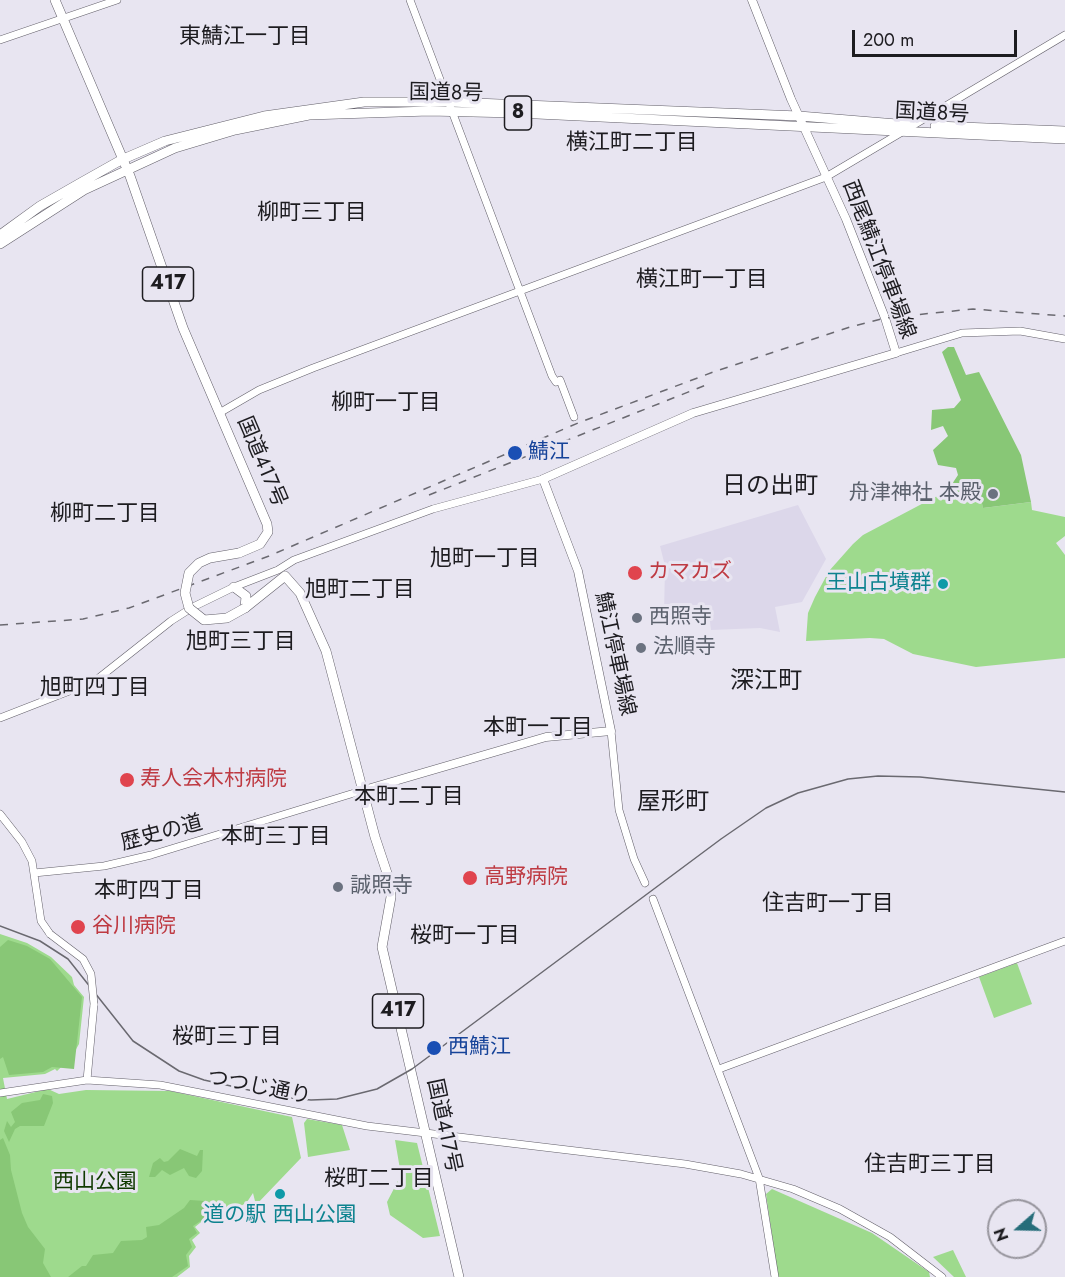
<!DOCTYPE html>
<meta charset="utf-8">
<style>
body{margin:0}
#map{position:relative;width:1065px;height:1277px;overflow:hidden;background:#e8e5f1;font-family:Jost,sans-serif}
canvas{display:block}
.north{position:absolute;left:987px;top:1199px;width:60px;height:60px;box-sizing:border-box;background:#e8e5f1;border:2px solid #97959d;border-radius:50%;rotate:250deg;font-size:16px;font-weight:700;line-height:24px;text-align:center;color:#1d1c20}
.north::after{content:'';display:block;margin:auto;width:21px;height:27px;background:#266d7a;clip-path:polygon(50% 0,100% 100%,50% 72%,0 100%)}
.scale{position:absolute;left:852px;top:30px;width:165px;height:27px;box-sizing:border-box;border:3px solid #1d1c20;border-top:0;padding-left:8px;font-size:18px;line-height:21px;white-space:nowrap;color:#1d1c20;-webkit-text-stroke:4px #e8e5f1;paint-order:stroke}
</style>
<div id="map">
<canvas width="1065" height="1277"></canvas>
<div class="north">N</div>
<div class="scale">200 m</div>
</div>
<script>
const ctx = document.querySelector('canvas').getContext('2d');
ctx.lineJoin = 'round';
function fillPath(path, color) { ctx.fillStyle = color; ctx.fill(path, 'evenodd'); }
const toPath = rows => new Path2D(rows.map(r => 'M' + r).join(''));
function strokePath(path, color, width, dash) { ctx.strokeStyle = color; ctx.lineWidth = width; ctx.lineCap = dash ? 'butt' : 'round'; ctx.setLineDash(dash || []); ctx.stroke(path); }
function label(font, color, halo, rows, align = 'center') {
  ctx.font = font + ' Jost,"Noto Sans JP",sans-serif'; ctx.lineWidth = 6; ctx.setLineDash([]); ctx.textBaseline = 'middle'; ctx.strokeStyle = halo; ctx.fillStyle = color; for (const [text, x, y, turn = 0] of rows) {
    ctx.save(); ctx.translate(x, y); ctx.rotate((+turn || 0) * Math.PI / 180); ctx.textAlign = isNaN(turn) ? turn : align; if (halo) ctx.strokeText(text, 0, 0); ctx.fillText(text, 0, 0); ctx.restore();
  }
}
fillPath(toPath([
 [798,505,826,559,802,602,775,607,780,632,760,628,711,630,709,614,664,615,665,566,660,546]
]), '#dcd7ea');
fillPath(toPath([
 [980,490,983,508,1031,502,1032,510,1065,517,1065,536,1056,543,1065,555,1065,658,976,667,913,654,884,639,870,638,806,641,808,613,815,597,829,571,853,544,863,535,935,497],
 [0,934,27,943,51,957,72,977,74,985,84,997,79,1044,71,1058,57,1071,55,1069,45,1074,3,1078,7,1099,48,1089,59,1094,86,1090,170,1091,292,1117,301,1158,256,1205,253,1193,247,1202,235,1210,211,1214,195,1227,200,1233,192,1240,196,1247,189,1256,190,1267,177,1277,0,1277],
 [1017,963,1032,1004,994,1018,979,977],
 [307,1119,342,1125,350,1150,308,1157,304,1123],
 [395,1140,417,1143,440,1236,423,1238,390,1215,387,1202,401,1175],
 [772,1189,872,1233,929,1272,930,1277,778,1277,766,1194],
 [953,1250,966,1277,954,1277,933,1257]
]), '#9eda8d');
fillPath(toPath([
 [948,347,954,347,966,375,979,372,1021,455,1031,502,983,508,979,490,958,492,952,484,958,475,956,468,938,465,933,450,948,436,943,426,931,430,932,410,954,408,961,400,942,352],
 [8,940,27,946,50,959,82,997,74,1069,52,1067,43,1072,9,1075,3,1057,0,1059,0,947],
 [43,1094,52,1096,53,1103,44,1126,20,1126,15,1129,9,1142,4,1131,7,1121,11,1127,15,1122,11,1112,22,1103,40,1100],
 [3,1138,10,1155,11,1170,22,1213,28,1227,45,1249,43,1263,51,1277,0,1277,0,1140],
 [180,1149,197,1156,200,1150,203,1150,202,1171,196,1178,189,1176,184,1168,170,1175,162,1170,155,1177,149,1177,153,1163,160,1158,164,1162,168,1161],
 [190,1200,205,1201,211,1214,193,1226,197,1233,189,1239,192,1247,186,1255,188,1266,172,1277,68,1277,82,1266,86,1266,93,1255,113,1253,121,1241,142,1240,147,1237,146,1227,159,1225,184,1208]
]), '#88c776');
const tertiary = toPath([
 [410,0,552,376,556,382],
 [0,40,117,0],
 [912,126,1065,35],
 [896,353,962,333,1020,331,1065,339],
 [560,380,574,417],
 [221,412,259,390,313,368,826,177,902,132],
 [0,718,95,681,171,621,193,607,234,587,278,570,294,560,433,509,543,479],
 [611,731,619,810,634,859,645,883],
 [0,814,22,842,32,861,41,921,50,934],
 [34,873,104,866,151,855,364,790],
 [653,899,759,1178,775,1277],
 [719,1069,1065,941],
 [87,1080,94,1004],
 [0,1093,87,1080,160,1085,367,1126,685,1164,741,1174,793,1189,840,1209,890,1237,942,1277]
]);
const secondary = toPath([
 [364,790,546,737,611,731,578,571,543,479,693,413,896,353,885,318,846,219,791,99,752,0]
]);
const trunk = toPath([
 [55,0,130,176,183,328,267,524,268,532,260,544,239,553],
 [935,126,1065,131],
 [0,235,40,206,82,182,121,160,165,141,264,116,364,102,450,102,799,116,909,125],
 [0,244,84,190,175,148,235,130,309,115,429,111,516,113,1065,139],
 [234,587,246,596,245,608],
 [245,608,285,576,300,593,326,651,375,837,390,882,391,897,382,947,459,1277]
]);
strokePath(tertiary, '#625f69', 8);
strokePath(secondary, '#625f69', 9);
strokePath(trunk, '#625f69', 10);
strokePath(tertiary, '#fff', 7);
strokePath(secondary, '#fff', 8);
strokePath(trunk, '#fff', 9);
strokePath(toPath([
 [0,926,40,941,68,959,133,1041,179,1071,204,1080,280,1097,311,1100,337,1099,377,1089,412,1069,721,839,766,808,798,793,848,779,878,776,920,777,1065,792]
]), '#6a6970', 1.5);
strokePath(toPath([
 [429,495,711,383],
 [0,625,83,619,129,608,269,556,578,423,716,371,850,327,885,318,973,309,1065,316]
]), '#6a6970', 1.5, [8, 8]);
const tertiaryBridge = toPath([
 [50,934,83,959,91,974,94,1004]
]);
const trunkBridge = toPath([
 [239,553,210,558,199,563,189,573,185,593,189,608,204,620,227,618,245,608]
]);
strokePath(tertiaryBridge, '#625f69', 8, []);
strokePath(trunkBridge, '#625f69', 10, []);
strokePath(tertiaryBridge, '#fff', 7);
strokePath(trunkBridge, '#fff', 9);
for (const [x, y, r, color] of [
 [515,453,8,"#1a4fb4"],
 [993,494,6,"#6b7280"],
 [635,573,8,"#e0444e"],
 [943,584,6,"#0f9aa8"],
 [637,618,6,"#6b7280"],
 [641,648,6,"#6b7280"],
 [127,780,8,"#e0444e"],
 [470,878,8,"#e0444e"],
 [338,887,6,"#6b7280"],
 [78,927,8,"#e0444e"],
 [434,1048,8,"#1a4fb4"],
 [280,1194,6,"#0f9aa8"]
]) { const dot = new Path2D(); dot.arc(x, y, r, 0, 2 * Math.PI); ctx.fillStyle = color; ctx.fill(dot); strokePath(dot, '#e8e5f1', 2); }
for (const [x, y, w] of [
 [518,113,27],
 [168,284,51],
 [398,1011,51]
]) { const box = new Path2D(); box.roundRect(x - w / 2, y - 17, w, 34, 4.5); ctx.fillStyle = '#e8e5f1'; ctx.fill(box); strokePath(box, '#1d1c20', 1.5); }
label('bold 20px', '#1d1c20', null, [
 ["8",518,113],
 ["417",168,284],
 ["417",398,1011]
]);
label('21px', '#1d1c20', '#e8e5f1', [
 ["国道8号",446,94,1],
 ["国道8号",932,114,3],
 ["西尾鯖江停車場線",878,260,69],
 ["国道417号",261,462,67],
 ["鯖江停車場線",614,654,78],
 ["歴史の道",162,834,-15],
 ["つつじ通り",259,1088,11],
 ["国道417号",443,1126,78]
]);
label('21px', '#164399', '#e8e5f1', [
 ["鯖江",528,453],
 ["西鯖江",448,1048]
], 'left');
label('21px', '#5b616d', '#e8e5f1', [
 ["舟津神社 本殿",981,494,"right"],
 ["西照寺",649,618],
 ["法順寺",653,648],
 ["誠照寺",350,887]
], 'left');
label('21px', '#be3a42', '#e8e5f1', [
 ["カマカズ",648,573],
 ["寿人会木村病院",140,780],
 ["高野病院",484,878],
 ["谷川病院",92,927]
], 'left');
label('21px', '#0d838f', '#e8e5f1', [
 ["王山古墳群",931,584],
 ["道の駅 西山公園",280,1216,"center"]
], 'right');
label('21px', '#103a01', '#e8e5f1', [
 ["西山公園",95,1183]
]);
label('22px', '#1d1c20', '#e8e5f1', [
 ["東鯖江一丁目",245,38],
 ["横江町二丁目",632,144],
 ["柳町三丁目",312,214],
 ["横江町一丁目",702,281],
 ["柳町一丁目",386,404],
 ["柳町二丁目",105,515],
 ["旭町一丁目",485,560],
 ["旭町二丁目",360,591],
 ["旭町三丁目",241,643],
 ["旭町四丁目",95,689],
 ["本町一丁目",538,729],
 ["本町二丁目",409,798],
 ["本町三丁目",276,838],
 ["本町四丁目",149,892],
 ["住吉町一丁目",828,905],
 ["桜町一丁目",465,937],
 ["桜町三丁目",227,1038],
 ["住吉町三丁目",930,1166],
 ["桜町二丁目",379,1180]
]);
label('24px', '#1d1c20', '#e8e5f1', [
 ["日の出町",770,487],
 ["深江町",766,682],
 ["屋形町",673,803]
]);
</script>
